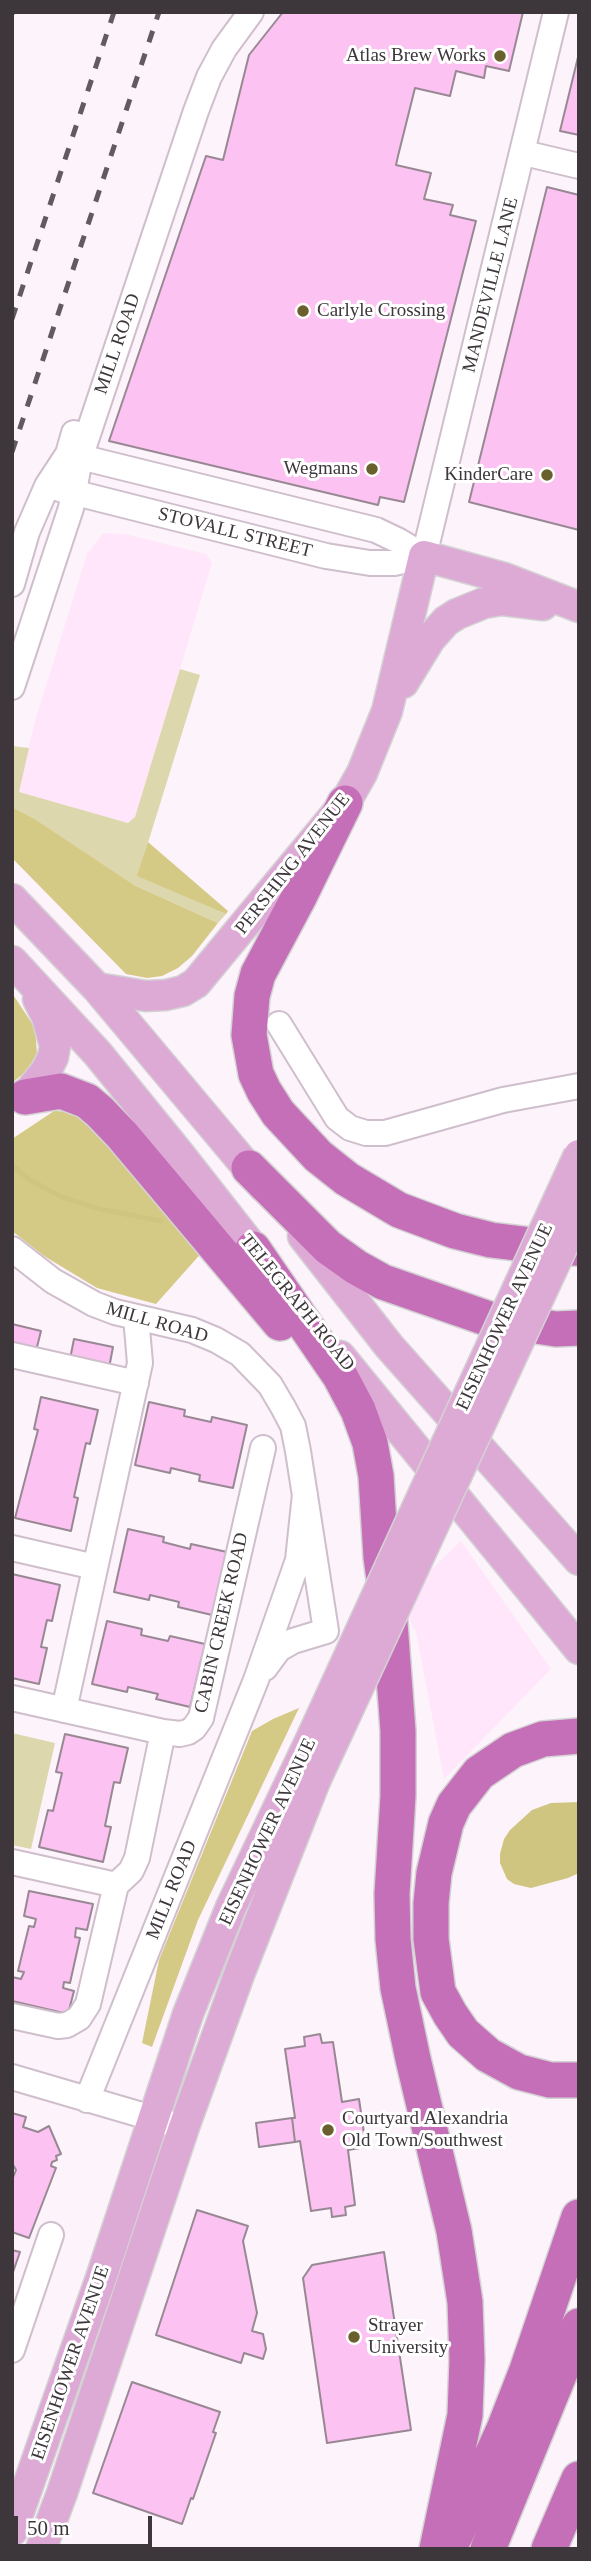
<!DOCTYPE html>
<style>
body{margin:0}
#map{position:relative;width:591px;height:2561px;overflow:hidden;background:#fdf3fb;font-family:Georgia,serif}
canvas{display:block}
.frame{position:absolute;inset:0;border:14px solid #3d373c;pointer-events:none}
.scale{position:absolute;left:14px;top:2516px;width:138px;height:32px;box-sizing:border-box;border:4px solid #3d373c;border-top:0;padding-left:9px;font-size:21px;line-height:24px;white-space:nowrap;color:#3d373c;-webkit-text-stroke:5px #fff;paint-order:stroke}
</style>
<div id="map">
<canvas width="591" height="2561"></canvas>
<div class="frame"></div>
<div class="scale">50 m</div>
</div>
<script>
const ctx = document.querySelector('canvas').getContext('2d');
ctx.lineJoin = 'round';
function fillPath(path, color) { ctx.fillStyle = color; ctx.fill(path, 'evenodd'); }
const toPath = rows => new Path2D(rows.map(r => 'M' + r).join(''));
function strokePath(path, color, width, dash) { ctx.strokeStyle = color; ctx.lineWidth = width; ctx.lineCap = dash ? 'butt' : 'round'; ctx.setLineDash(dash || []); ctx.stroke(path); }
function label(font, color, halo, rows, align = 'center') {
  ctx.font = font + ' Georgia,serif'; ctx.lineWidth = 6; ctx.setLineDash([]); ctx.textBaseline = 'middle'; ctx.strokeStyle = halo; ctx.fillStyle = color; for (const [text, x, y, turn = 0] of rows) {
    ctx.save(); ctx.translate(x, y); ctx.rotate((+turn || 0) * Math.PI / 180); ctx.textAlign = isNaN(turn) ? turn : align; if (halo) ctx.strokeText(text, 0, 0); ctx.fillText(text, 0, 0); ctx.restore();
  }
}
fillPath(toPath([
 [103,533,125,534,206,554,212,563,135,817,128,823,18,792,35,721,87,554],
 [461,1541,551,1669,444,1779,416,1632,399,1601]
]), '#ffe6fa');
fillPath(toPath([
 [180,669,200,675,138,875,226,914,218,923,136,886,35,819,12,807,12,746,29,748,19,792,128,823,135,817],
 [12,1733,55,1743,31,1849,12,1845]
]), '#ddd7ad');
fillPath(toPath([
 [12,807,35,819,136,886,218,923,192,956,178,968,162,976,147,978,126,974,12,858],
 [148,842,228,911,226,914,137,876],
 [12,993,35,1028,37,1053,28,1070,12,1083],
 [54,1111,85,1112,205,1249,156,1304,97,1288,44,1256,12,1231,12,1139],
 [299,1708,198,1920,152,2047,142,2043,159,1960,252,1731,273,1719]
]), '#d5ca85');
fillPath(toPath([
 [579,1802,579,1873,568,1878,531,1888,514,1884,507,1879,500,1863,500,1854,504,1839,510,1830,532,1810,551,1803]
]), '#d0c580');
strokePath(toPath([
 [12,1165,30,1180,64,1198,100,1209,161,1221]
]), '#d0c580', 5);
const building = toPath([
 [523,12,509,71,486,66,484,78,456,71,450,96,415,88,398,156,396,165,431,173,424,199,453,205,450,215,476,221,404,502,380,497,378,505,109,441,206,156,223,160,249,55,283,12,523,12],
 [579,53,579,135,560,131,579,53],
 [547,187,579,195,579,530,469,502,547,187],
 [12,1324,41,1331,36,1351,12,1346,12,1324],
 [74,1339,113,1347,109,1368,70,1359,74,1339],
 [41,1397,98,1410,90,1444,86,1443,74,1497,78,1498,71,1531,15,1518,38,1430,34,1429,41,1397],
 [149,1402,185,1410,184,1416,211,1422,212,1417,247,1425,233,1488,199,1481,200,1475,171,1468,170,1473,135,1465,149,1402],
 [128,1529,164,1537,163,1542,190,1549,191,1544,227,1552,212,1615,178,1607,179,1602,150,1595,149,1600,114,1592,128,1529],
 [12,1574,60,1585,52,1621,47,1620,41,1647,47,1648,39,1684,12,1678,12,1574],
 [107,1621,142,1629,141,1635,168,1641,170,1636,205,1644,190,1707,156,1699,158,1694,128,1687,127,1692,92,1684,107,1621],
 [65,1734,128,1748,120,1783,114,1782,105,1826,111,1827,103,1862,39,1847,48,1810,53,1811,62,1773,56,1772,65,1734],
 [29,1891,93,1904,87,1930,76,1928,75,1937,80,1938,70,1983,64,1982,63,1988,74,1991,68,2014,12,2001,12,1977,21,1979,24,1972,18,1971,29,1926,34,1927,36,1919,24,1916,29,1891],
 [320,2034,322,2043,333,2042,342,2102,359,2099,366,2147,348,2150,355,2205,345,2207,346,2215,332,2217,331,2208,311,2211,300,2141,295,2142,292,2118,295,2118,285,2049,305,2046,304,2037,320,2034],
 [12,2113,26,2117,23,2127,38,2132,49,2126,61,2154,56,2156,57,2160,52,2162,51,2166,56,2168,29,2238,12,2232,12,2180,16,2170,12,2163,12,2113],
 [292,2118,295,2142,259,2147,256,2123,292,2118],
 [197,2210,248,2226,243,2241,257,2313,252,2331,263,2334,266,2349,263,2359,244,2353,241,2363,156,2335,197,2210],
 [12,2250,20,2252,12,2275,12,2250],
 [384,2252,411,2430,327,2443,303,2278,312,2265,384,2252],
 [132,2382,220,2412,213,2432,216,2433,193,2499,191,2498,182,2524,93,2493,132,2382]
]);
fillPath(building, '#fcc2f1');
strokePath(building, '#988894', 2);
const minor = toPath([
 [524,153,579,166],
 [68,454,376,530,399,541,424,556],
 [60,489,326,556,370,563,394,563,424,556],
 [424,556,556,12],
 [12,584,27,532,47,486,68,454,74,433],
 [12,687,71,508,80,458,196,111,209,77,224,49,251,12],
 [279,1024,337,1118,350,1128,366,1133,385,1133,503,1100,579,1086],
 [12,1249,53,1281,94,1304,115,1312,192,1330,216,1340,240,1354,270,1385,283,1407,293,1426,298,1451,326,1631,293,1641,279,1649,265,1668],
 [12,1355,136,1383],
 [12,1548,95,1567],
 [12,1698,163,1732,180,1734,188,1732,194,1728,201,1718,263,1448],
 [64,1710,140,1363,136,1317],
 [12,1862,116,1885],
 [12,2016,58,2026,67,2025,79,2018,88,2004,116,1885,131,1871,137,1858,163,1732],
 [12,2077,169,2123],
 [87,2100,256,1680,298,1560,305,1494],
 [12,2350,51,2235]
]);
const major = toPath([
 [403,683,430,639,446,621,457,614,484,603,502,600,543,605],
 [12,899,97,988,263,1186],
 [12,961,98,1054,180,1155,267,1266],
 [97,988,146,996,166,995,183,991,196,983,345,803,362,773,387,711,424,556,504,578,579,607],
 [25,1097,46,1071,53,1057,55,1046,47,1017,38,999],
 [303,1236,389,1346,579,1560],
 [340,1356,579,1649],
 [12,2531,101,2278,188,2014,231,1907,312,1737],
 [41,2549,62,2493,184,2127,240,1972,315,1781]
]);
const highway = toPath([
 [345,803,299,897,258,974,252,996,249,1035,256,1074,264,1091,278,1113,318,1156,347,1179,399,1210,455,1231,491,1240,556,1248,579,1248],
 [25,1097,61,1091,87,1101,100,1112,122,1135,280,1323],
 [249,1168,328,1247,356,1267,383,1282,489,1319,556,1329,579,1328],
 [253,1249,340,1376,358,1410,370,1443,376,1476,381,1557,390,1623,398,1731,398,1796,392,1894,393,1939,398,1988,413,2059,454,2231,465,2302,467,2360,465,2415,437,2549],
 [579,1736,543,1739,513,1750,479,1773,454,1805,446,1823,434,1873,431,1903,431,1939,438,1992,450,2014,463,2033,488,2055,519,2072,550,2080,579,2080],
 [455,2536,504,2429,527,2370,579,2217],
 [488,2549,579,2326],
 [549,2549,579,2479]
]);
strokePath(minor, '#cfbecc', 28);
strokePath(major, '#d4d3d4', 33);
strokePath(highway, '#d4d3d4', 38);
strokePath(minor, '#fff', 24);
strokePath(major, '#dda9d5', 30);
strokePath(highway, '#c66fb9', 35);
strokePath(toPath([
 [12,14,13,12],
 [12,319,114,12],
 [12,452,159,12]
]), '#615b60', 5, [12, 12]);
const majorBridge = toPath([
 [312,1737,579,1155],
 [315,1781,579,1211]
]);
strokePath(majorBridge, '#d4d3d4', 33, []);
strokePath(majorBridge, '#dda9d5', 30);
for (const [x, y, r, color] of [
 [500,56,7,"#69602d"],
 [303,311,7,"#69602d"],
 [372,469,7,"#69602d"],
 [547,475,7,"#69602d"],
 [328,2130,7,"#69602d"],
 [354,2337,7,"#69602d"]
]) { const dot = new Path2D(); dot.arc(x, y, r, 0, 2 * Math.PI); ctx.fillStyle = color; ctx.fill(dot); strokePath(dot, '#fff', 2.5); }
label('19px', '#3d373c', '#fff', [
 ["Atlas Brew Works",486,56],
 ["Carlyle Crossing",317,311,"left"],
 ["Wegmans",358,469],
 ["KinderCare",533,475],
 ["Courtyard Alexandria",342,2119,"left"],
 ["Old Town/Southwest",342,2141,"left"],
 ["Strayer",368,2326,"left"],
 ["University",368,2348,"left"]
], 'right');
label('19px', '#3d373c', '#fff', [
 ["MANDEVILLE LANE",491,285,-76],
 ["MILL ROAD",118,344,-71],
 ["STOVALL STREET",235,533,14],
 ["PERSHING AVENUE",293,864,-52],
 ["TELEGRAPH ROAD",297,1303,51],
 ["EISENHOWER AVENUE",505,1317,-65],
 ["MILL ROAD",157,1323,16],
 ["CABIN CREEK ROAD",222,1623,-77],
 ["EISENHOWER AVENUE",268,1832,-65],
 ["MILL ROAD",172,1890,-68],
 ["EISENHOWER AVENUE",71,2363,-71]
]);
</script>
